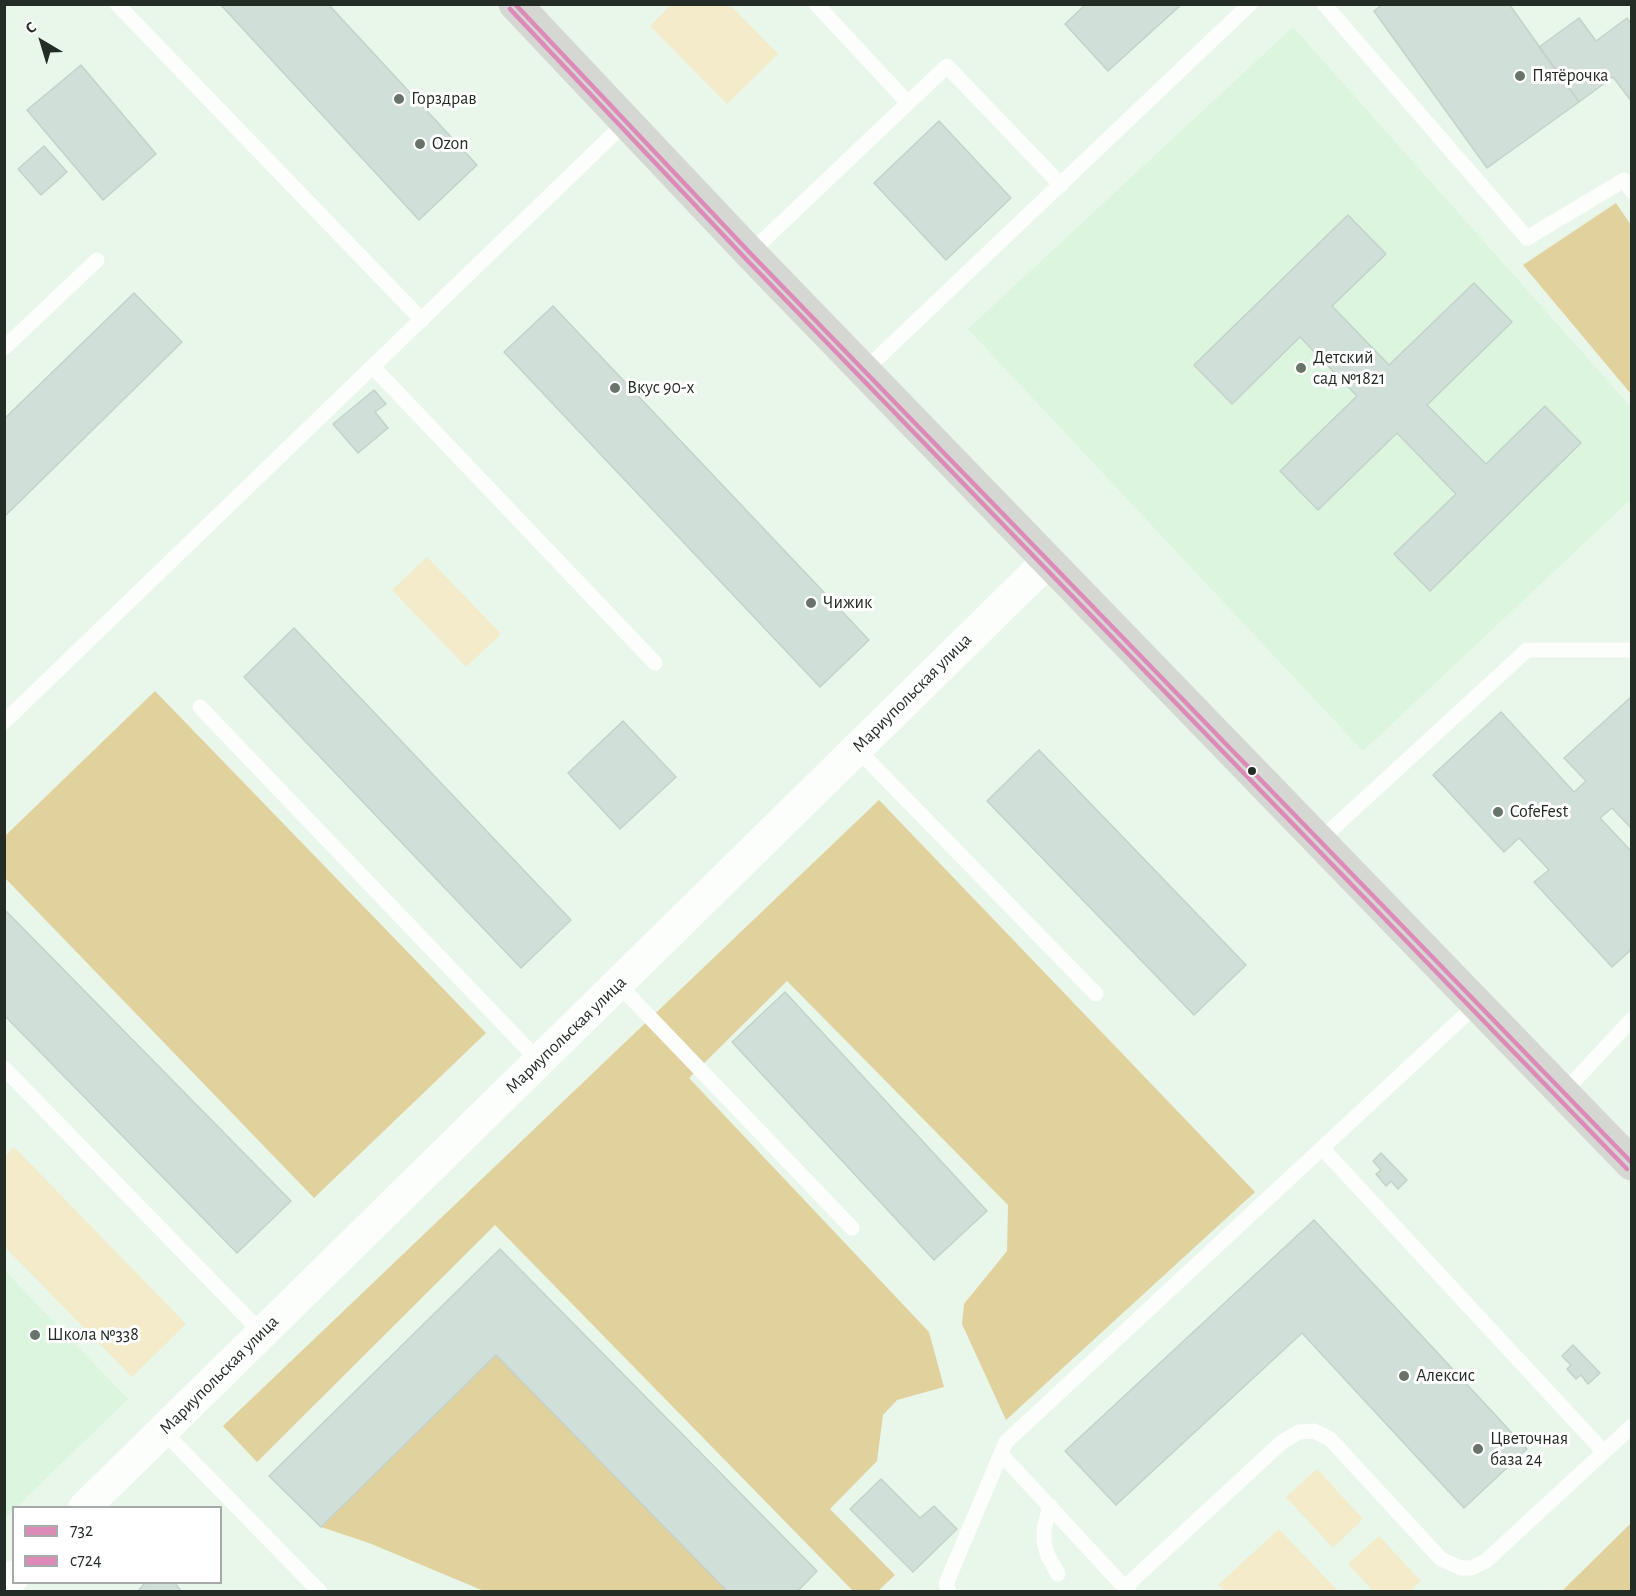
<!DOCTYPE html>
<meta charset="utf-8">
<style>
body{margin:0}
#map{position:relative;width:1636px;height:1596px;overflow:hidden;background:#e8f7ea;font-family:"Alegreya Sans",sans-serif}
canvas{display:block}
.frame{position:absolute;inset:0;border:6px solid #232d25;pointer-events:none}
.legend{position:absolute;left:12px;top:1506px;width:210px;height:78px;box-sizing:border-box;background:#fff;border:2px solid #a7aba8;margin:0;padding:8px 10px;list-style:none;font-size:18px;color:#232d25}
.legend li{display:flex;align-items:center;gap:12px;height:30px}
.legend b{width:30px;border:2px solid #a7aba8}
.north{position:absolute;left:12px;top:12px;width:60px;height:60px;-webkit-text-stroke:4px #fff;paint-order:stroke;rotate:322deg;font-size:16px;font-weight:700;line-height:24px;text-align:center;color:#232d25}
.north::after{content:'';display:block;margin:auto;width:21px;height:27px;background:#232d25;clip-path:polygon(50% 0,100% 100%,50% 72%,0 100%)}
</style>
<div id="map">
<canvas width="1636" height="1596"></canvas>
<div class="frame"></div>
<ul class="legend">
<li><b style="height:8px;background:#de8ab8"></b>732</li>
<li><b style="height:8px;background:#de8ab8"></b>с724</li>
</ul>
<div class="north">С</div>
</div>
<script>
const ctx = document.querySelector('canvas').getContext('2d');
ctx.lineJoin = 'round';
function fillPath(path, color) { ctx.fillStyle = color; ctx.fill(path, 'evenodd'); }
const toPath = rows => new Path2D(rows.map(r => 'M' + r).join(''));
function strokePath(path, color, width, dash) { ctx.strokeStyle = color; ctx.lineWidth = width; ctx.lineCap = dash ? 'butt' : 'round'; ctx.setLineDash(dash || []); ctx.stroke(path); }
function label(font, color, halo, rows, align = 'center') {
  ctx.font = font + ' "Alegreya Sans",sans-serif'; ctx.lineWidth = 6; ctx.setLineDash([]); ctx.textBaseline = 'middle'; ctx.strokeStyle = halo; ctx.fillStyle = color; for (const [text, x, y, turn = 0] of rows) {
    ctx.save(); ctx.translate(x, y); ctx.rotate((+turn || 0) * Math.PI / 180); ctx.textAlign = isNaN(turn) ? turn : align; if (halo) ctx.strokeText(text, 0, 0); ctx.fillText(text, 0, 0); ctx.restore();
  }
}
fillPath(toPath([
 [1293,27,1631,407,1631,499,1363,751,968,329],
 [5,1271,128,1399,5,1518]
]), '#dcf5df');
fillPath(toPath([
 [672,4,730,5,778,54,727,104,650,26],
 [427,557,501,634,466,667,392,590],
 [14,1147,186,1324,132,1377,5,1247,5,1156],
 [1317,1469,1363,1519,1333,1548,1286,1497],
 [1279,1529,1338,1591,1225,1591,1218,1585],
 [1379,1536,1421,1581,1410,1591,1373,1591,1348,1564]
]), '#f3ebc9');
fillPath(toPath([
 [1616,203,1631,225,1631,394,1523,265],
 [155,691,486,1033,314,1198,5,878,5,836],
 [879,800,1255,1192,1006,1420,962,1324,964,1304,1007,1251,1008,1205,787,981,689,1078,929,1332,944,1387,897,1400,883,1415,877,1461,830,1509,895,1575,878,1591,853,1591,495,1225,257,1462,223,1426],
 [496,1355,728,1591,484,1591,369,1543,321,1527],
 [1631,1523,1631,1591,1562,1591]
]), '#e1d19d');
const building = toPath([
 [220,4,328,4,477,165,419,220,220,4],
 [1086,4,1182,4,1108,71,1065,24,1086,4],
 [1383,4,1509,4,1579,102,1487,168,1374,11,1383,4],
 [1579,18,1596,41,1627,18,1632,25,1632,102,1613,77,1579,102,1539,47,1579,18],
 [81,65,156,154,103,200,27,110,81,65],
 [939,121,1011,198,946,260,874,183,939,121],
 [44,146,67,172,41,195,18,169,44,146],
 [1348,215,1386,254,1332,306,1389,365,1474,283,1512,322,1427,405,1486,464,1545,406,1581,443,1430,591,1394,554,1456,494,1397,433,1318,510,1280,471,1357,396,1300,337,1232,404,1194,365,1348,215],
 [134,293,182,342,4,517,4,419,134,293],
 [553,306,869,640,820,687,504,352,553,306],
 [374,390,386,404,375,412,388,428,358,453,333,424,374,390],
 [294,628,571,920,521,968,244,677,294,628],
 [1631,697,1632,829,1612,808,1600,818,1632,852,1632,949,1612,967,1534,882,1549,870,1519,838,1504,852,1433,775,1501,712,1574,792,1586,781,1564,758,1631,697],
 [623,721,676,777,620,829,568,773,623,721],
 [1039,750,1246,965,1194,1015,987,801,1039,750],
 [4,909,291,1201,237,1253,4,1015,4,909],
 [785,992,987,1211,934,1260,732,1042,785,992],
 [1381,1153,1407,1180,1398,1189,1391,1181,1386,1186,1376,1174,1381,1170,1373,1161,1381,1153],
 [1314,1220,1527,1449,1464,1508,1302,1333,1116,1505,1065,1451,1314,1220],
 [500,1249,817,1571,797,1592,728,1592,496,1355,321,1527,269,1476,500,1249],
 [1573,1345,1600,1373,1588,1384,1581,1375,1576,1379,1567,1369,1571,1365,1562,1356,1573,1345],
 [881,1479,920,1518,934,1506,957,1529,913,1572,850,1509,881,1479],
 [146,1582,174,1582,182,1592,137,1592,146,1582]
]);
fillPath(building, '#d0dfd7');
strokePath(building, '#c4d2ca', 1.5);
strokePath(toPath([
 [117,4,422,320],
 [816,4,908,103],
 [1324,4,1527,238,1624,180,1632,191],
 [750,253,947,66,1061,185],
 [4,348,97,260],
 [373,367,655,663],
 [864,371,1250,4],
 [200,707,539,1061],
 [4,722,625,123],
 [856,748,1096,994],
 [1319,841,1527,650,1632,650],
 [618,984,852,1228],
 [4,1068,262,1333],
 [1563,1093,1632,1019],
 [1322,1148,1604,1452],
 [163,1431,320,1592],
 [1001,1454,1129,1592],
 [1050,1506,1044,1529,1044,1542,1048,1556,1058,1574],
 [1125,1587,1282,1442,1299,1432,1314,1431,1330,1439,1441,1559,1461,1568,1471,1568,1486,1561,1632,1426],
 [949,1592,946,1584,1006,1442,1477,1004]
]), '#fcfefc', 15);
strokePath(toPath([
 [84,1508,1048,561],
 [4,1585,14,1576]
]), '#fcfefc', 32);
strokePath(toPath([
 [515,4,750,253,1632,1164]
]), '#d4d7d2', 33);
strokePath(toPath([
 [515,4,750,253,1632,1163]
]), '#de8ab8', 4.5);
strokePath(toPath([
 [510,9,745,258,1627,1169]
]), '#de8ab8', 4.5);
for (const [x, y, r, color] of [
 [1520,76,6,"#68746a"],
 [399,99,6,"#68746a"],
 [420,144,6,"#68746a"],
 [1301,368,6,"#68746a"],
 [615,388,6,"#68746a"],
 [811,603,6,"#68746a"],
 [1252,771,5,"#232d25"],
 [1498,812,6,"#68746a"],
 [35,1335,6,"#68746a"],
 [1404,1376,6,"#68746a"],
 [1478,1449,6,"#68746a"]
]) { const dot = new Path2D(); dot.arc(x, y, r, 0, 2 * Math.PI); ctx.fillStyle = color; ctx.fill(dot); strokePath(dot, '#fff', 2); }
label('18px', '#232d25', '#fff', [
 ["Пятёрочка",1532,76],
 ["Горздрав",411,99],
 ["Ozon",432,144],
 ["Детский",1313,358],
 ["сад №1821",1313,379],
 ["Вкус 90-х",627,388],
 ["Чижик",823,603],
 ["CofeFest",1510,812],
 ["Школа №338",47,1335],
 ["Алексис",1416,1376],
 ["Цветочная",1490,1439],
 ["база 24",1490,1460]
], 'left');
label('18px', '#232d25', '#fff', [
 ["Мариупольская улица",912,693,-45],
 ["Мариупольская улица",566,1035,-44],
 ["Мариупольская улица",219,1375,-45]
]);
</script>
